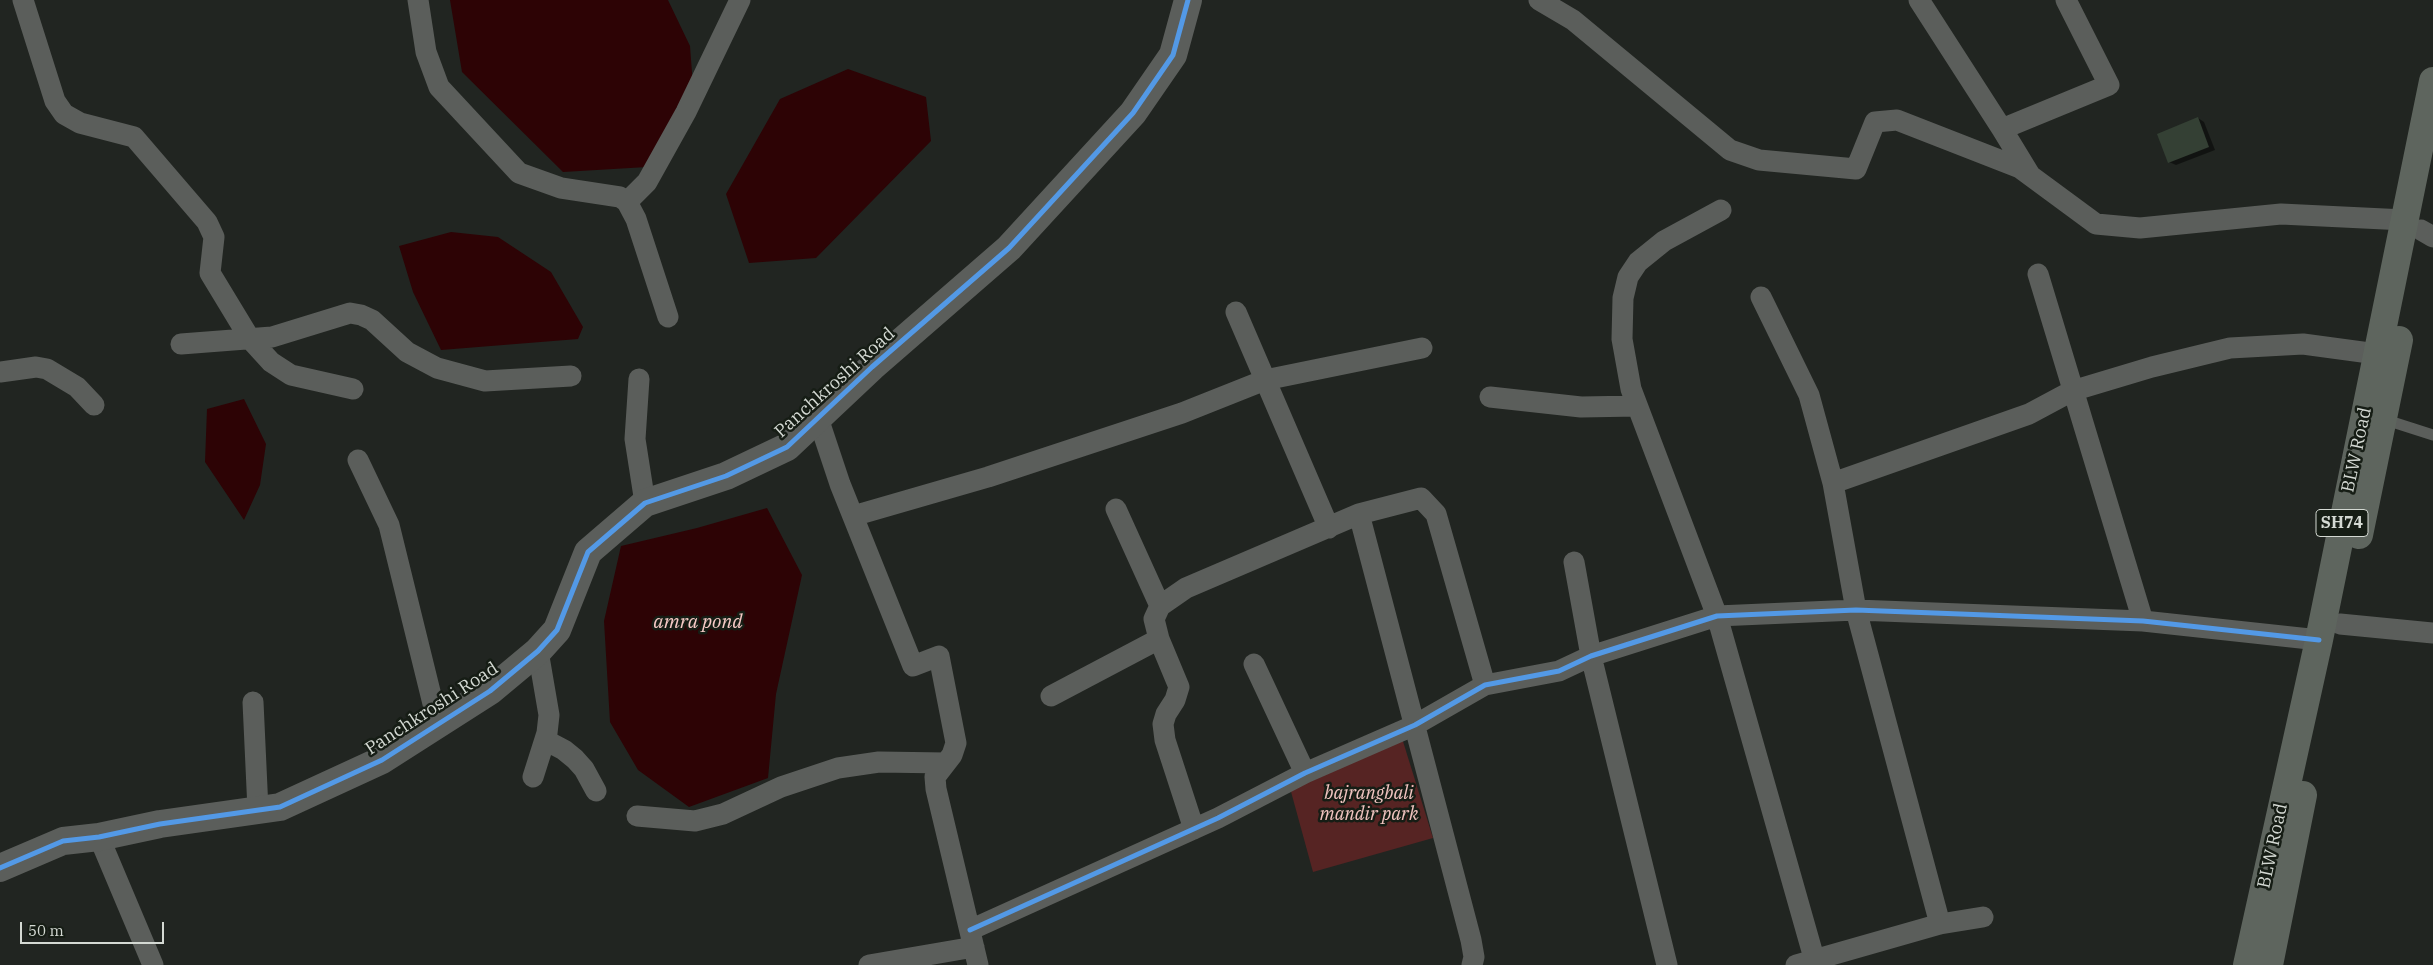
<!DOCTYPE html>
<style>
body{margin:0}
#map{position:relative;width:2433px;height:965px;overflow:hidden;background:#212521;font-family:"IBM Plex Serif",serif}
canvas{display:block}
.scale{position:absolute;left:20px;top:922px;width:144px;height:22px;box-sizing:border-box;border:2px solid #d4d9d3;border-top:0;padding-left:6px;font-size:15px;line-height:18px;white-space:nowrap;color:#d4d9d3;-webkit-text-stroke:4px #161d15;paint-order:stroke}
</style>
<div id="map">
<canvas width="2433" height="965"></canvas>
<div class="scale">50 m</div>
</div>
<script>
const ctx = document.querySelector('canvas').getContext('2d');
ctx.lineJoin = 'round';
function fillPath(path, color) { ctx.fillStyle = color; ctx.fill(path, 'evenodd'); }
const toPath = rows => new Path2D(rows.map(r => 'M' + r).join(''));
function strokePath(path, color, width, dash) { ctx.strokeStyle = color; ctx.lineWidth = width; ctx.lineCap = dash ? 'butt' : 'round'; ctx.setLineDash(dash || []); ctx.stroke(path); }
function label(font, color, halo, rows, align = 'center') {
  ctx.font = font + ' "IBM Plex Serif",serif'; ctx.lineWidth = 5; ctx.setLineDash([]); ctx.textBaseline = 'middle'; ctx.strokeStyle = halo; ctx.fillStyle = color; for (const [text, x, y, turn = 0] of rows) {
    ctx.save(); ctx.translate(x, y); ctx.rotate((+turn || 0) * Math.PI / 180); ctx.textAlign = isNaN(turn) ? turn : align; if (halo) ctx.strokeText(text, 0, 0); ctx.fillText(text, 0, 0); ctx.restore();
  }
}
fillPath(toPath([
 [1401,735,1433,838,1313,872,1290,788]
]), '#562423');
fillPath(toPath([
 [450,0,668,0,690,46,693,86,647,167,563,172,462,72],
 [848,69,926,97,931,141,816,258,749,263,726,194,780,99],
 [451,232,498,237,551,272,583,327,578,339,441,350,413,292,399,246],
 [244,399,266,444,260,485,244,520,205,462,207,409],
 [767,508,802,575,776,694,768,778,689,807,638,770,610,722,604,621,621,546,697,528]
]), '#2d0305');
fillPath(toPath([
 [2198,118,2204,122,2215,150,2176,165,2169,162]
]), '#0007');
fillPath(toPath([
 [2198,117,2209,147,2168,163,2157,134]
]), '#344034');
strokePath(toPath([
 [2383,419,2433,435]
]), '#5b5e5b', 11);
strokePath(toPath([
 [23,0,55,101,64,114,80,123,134,137,207,222,214,237,210,273,250,339,271,362,291,375,353,389],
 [418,0,426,52,439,87,519,173,561,188,620,197,627,202,636,219,668,317],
 [1539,0,1573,20,1730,150,1759,160,1856,169,1875,122,1897,120,2020,168,2096,224,2140,228,2281,214,2405,220],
 [1919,0,2002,129],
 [2030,175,2002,129,2109,85,2066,0],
 [627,202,647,182,686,112,740,0],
 [1721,210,1664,241,1638,262,1628,277,1623,298,1622,339,1631,389,1717,616,1816,965],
 [2421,230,2433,237],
 [2038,274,2143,621],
 [1761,297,1809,395,1833,483,1856,610,1940,924],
 [1236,312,1329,528],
 [181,344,272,337,350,313,361,315,372,320,407,352,437,368,485,381,571,376],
 [0,372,36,367,47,369,77,387,94,405],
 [639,379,635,439,645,503],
 [1490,397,1581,407,1637,406],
 [818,418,840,484,913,666,939,656,956,743,952,755,935,777,936,789,978,965],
 [358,460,389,525,438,724],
 [1833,483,2029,414,2072,391,2152,367,2230,348,2303,344,2377,354],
 [1116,509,1160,606],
 [1359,514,1471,940,1474,957,1472,965],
 [853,516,988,477,1182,413,1265,380,1422,348],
 [1574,562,1591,656,1667,965],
 [2340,624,2433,633],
 [1254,664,1305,773],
 [1051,696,1159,639],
 [253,702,258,810],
 [545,740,564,750,575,759,584,769,596,791],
 [533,777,547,733,549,715,538,651],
 [637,816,695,821,723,814,781,787,838,768,879,762,946,763],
 [1194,829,1165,740,1163,724,1166,714,1175,700,1179,687,1159,639,1154,619,1160,606,1186,588,1359,514,1421,498,1436,514,1485,685],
 [99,837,153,965],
 [970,930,1218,818,1305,773,1415,725,1485,685,1559,671,1591,656,1717,616,1856,610,2143,621,2319,640],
 [869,965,974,947],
 [1796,965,1940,924,1983,917]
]), '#5b5e5b', 21);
strokePath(toPath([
 [0,868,63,841,99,837,160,824,280,807,382,760,490,691,538,651,557,630,588,552,645,503,726,476,787,447,872,367,1009,248,1133,113,1173,55,1188,0]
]), '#5b5e5b', 28);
strokePath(toPath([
 [2359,535,2399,340],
 [2247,965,2319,640,2433,81],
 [2269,965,2303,795]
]), '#5e655e', 28);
strokePath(toPath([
 [0,868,63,841,99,837,160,824,280,807,382,760,490,691,538,651,557,630,588,552,645,503,726,476,787,447,872,367,1009,248,1133,113,1173,55,1188,0],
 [970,930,1218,818,1305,773,1415,725,1485,685,1559,671,1591,656,1717,616,1856,610,2143,621,2319,640]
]), '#5399e6', 5);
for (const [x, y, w] of [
 [2342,523,52]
]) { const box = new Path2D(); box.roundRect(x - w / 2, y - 13.5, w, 27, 4); ctx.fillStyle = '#161d15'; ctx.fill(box); strokePath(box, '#d4d9d3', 1); }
label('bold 16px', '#d4d9d3', null, [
 ["SH74",2342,523]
]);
label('18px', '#d4d9d3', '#161d15', [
 ["Panchkroshi Road",835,383,-42],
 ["BLW Road",2357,450,-78],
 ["Panchkroshi Road",432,709,-33],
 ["BLW Road",2273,846,-78]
]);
label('italic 18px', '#f2c5c1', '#161d15', [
 ["bajrangbali",1369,794],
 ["mandir park",1369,815]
]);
label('italic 19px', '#f7cac6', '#161d15', [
 ["amra pond",698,623]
]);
</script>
